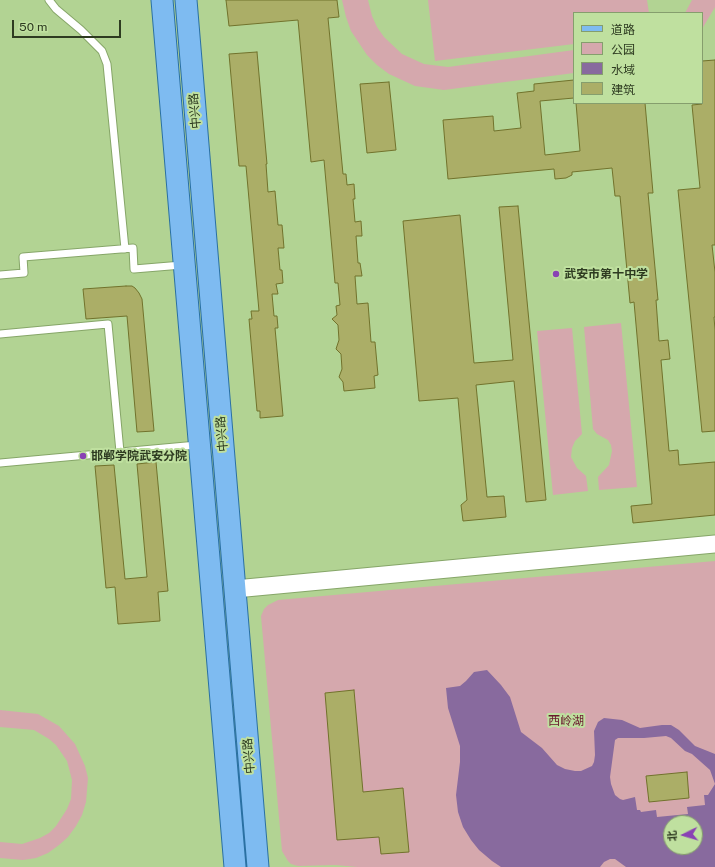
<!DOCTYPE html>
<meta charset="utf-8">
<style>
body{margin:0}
#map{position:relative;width:715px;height:867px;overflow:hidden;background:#b2d393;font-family:"Public Sans","Noto Sans SC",sans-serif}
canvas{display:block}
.legend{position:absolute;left:573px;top:12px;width:130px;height:92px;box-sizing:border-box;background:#bfe09f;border:1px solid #859e6d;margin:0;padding:5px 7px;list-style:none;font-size:12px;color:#2e3b21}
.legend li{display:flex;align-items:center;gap:8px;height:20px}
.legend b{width:20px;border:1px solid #859e6d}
.north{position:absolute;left:663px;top:815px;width:40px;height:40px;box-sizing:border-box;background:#bfe09f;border:1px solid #859e6d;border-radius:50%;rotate:265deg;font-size:11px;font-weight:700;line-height:16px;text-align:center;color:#2e3b21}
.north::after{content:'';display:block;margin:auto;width:14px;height:18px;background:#8941b4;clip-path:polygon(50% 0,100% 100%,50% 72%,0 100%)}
.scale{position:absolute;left:12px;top:20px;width:109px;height:18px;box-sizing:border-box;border:2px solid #2e3b21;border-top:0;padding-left:5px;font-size:12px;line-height:14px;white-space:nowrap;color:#2e3b21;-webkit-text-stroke:3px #bfe09f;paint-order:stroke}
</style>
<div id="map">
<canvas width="715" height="867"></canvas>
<ul class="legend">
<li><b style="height:5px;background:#7ebbf1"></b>道路</li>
<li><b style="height:11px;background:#d5a8ad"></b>公园</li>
<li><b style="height:11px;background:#886a9e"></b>水域</li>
<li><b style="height:11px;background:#abae67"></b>建筑</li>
</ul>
<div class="north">北</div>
<div class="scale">50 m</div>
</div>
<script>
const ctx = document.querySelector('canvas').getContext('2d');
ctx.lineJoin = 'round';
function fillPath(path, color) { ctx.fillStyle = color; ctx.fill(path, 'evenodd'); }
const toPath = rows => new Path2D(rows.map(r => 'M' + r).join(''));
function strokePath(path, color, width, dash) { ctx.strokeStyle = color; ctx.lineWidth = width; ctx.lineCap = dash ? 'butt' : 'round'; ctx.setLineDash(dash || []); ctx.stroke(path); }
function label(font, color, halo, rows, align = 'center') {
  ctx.font = font + ' "Public Sans","Noto Sans SC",sans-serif'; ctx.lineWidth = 4; ctx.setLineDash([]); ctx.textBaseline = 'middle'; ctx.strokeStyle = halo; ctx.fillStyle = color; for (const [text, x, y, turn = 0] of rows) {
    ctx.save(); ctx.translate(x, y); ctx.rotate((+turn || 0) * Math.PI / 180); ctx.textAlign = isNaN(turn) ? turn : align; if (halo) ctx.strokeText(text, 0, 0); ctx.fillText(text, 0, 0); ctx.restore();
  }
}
fillPath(toPath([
 [342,0,368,0,372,16,377,27,384,37,402,54,424,64,448,67,574,50,574,73,444,90,415,86,389,74,377,65,367,55,351,31,346,17],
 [428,0,647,0,649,13,574,13,574,44,435,61],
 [692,0,715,0,715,7,702,29,702,13,685,13],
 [621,323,637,487,599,490,598,477,609,465,612,451,611,445,608,440,597,434,593,429,584,327],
 [572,328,582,434,575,441,572,448,571,457,577,468,586,476,588,491,553,495,537,331],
 [715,561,715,867,358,867,335,865,298,866,291,864,288,861,282,851,261,616,264,609,268,605,278,600],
 [671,823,695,823,695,847,671,847],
 [0,710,38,714,59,726,75,744,85,766,88,778,86,802,82,815,76,826,68,837,59,845,48,853,36,858,23,860,0,858,0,842,22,844,40,838,49,833,56,826,67,809,71,799,72,780,67,761,56,745,49,739,34,730,0,727]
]), '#d5a8ad');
fillPath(toPath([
 [487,670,501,685,510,697,521,732,542,748,557,765,565,769,575,771,581,771,592,766,594,762,595,755,594,731,598,722,604,718,622,720,640,728,662,725,671,725,679,730,695,746,715,754,715,867,626,867,615,859,610,859,604,862,600,867,501,867,492,861,479,850,471,840,463,827,458,812,456,795,460,762,460,746,448,708,446,688,460,686,466,681,474,672],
 [666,736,671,738,685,751,692,754,710,770,715,784,708,795,704,795,705,805,687,807,688,814,657,817,656,810,641,812,640,810,637,810,635,797,623,800,620,799,615,795,611,784,610,777,615,740,618,738,644,738],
 [671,823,695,823,695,847,671,847]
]), '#886a9e');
const building = toPath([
 [226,0,337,0,339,17,328,18,343,174,346,174,347,185,354,184,355,199,353,199,355,222,361,221,362,236,356,236,358,263,360,263,362,276,355,276,357,304,368,303,371,342,375,342,378,375,374,376,375,388,344,391,343,382,339,377,342,369,341,354,336,349,339,340,338,325,332,319,337,315,336,306,340,305,338,283,335,283,324,160,311,162,298,20,229,26,226,0],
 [257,52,267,164,266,164,268,192,275,191,278,225,282,225,284,248,278,248,280,270,282,270,283,283,276,284,278,294,272,294,274,316,277,316,278,328,275,328,283,416,260,418,260,411,257,411,249,319,252,319,251,311,259,311,246,166,239,166,229,54,257,52],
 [715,60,715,245,712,245,715,272,715,317,714,317,715,330,715,431,702,432,678,190,700,188,692,105,702,104,702,61,715,60],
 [574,80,574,98,540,101,545,155,580,151,576,103,645,103,653,193,648,193,658,300,656,300,659,341,668,340,670,359,661,360,669,451,678,450,679,465,715,462,715,515,633,523,631,506,652,504,634,302,630,303,620,196,615,196,612,168,572,172,572,175,566,178,555,179,554,169,448,179,443,120,493,116,494,131,521,128,517,93,534,91,534,84,574,80],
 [389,82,396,150,367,153,360,84,389,82],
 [518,206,546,500,526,502,514,381,476,385,487,497,504,496,506,517,463,521,461,505,467,500,458,398,419,401,403,221,460,215,474,363,513,360,499,207,518,206],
 [126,286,132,286,135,288,139,293,142,299,154,431,137,432,127,316,86,319,83,289,126,286],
 [156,462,168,591,158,592,160,621,118,624,115,587,106,588,95,466,114,465,125,579,147,577,137,464,156,462],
 [354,690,363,792,403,788,409,852,381,854,379,837,337,840,325,693,354,690],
 [687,772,689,798,649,802,646,776,687,772]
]);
fillPath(building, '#abae67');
strokePath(building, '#71722c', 1);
const service = toPath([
 [49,0,56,9,81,30,102,51,107,64,125,249],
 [0,275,24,273,23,257,133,248,134,269,182,265],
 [0,334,108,324,120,452],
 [0,463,197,445]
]);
const tertiary = toPath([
 [235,589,715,544]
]);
const primary = toPath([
 [162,0,235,867],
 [186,0,258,867]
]);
strokePath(service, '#86a668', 9);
strokePath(tertiary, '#86a668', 19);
strokePath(primary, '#2a70a2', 23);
strokePath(service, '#fff', 7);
strokePath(tertiary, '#fff', 17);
strokePath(primary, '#7ebbf1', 21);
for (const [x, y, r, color] of [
 [556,274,4,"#8941b4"],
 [83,456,4,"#8941b4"]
]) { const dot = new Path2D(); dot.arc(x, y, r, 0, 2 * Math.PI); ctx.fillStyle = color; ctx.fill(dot); strokePath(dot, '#bfe09f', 1.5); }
label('12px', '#2e3b21', '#bfe09f', [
 ["中兴路",195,111,-95],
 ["中兴路",222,434,-95],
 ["中兴路",249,756,-95]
]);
label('bold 12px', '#2e3b21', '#bfe09f', [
 ["武安市第十中学",564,274],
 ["邯郸学院武安分院",91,456]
], 'left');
label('12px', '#69172d', '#bfe09f', [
 ["西岭湖",566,721]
]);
</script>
